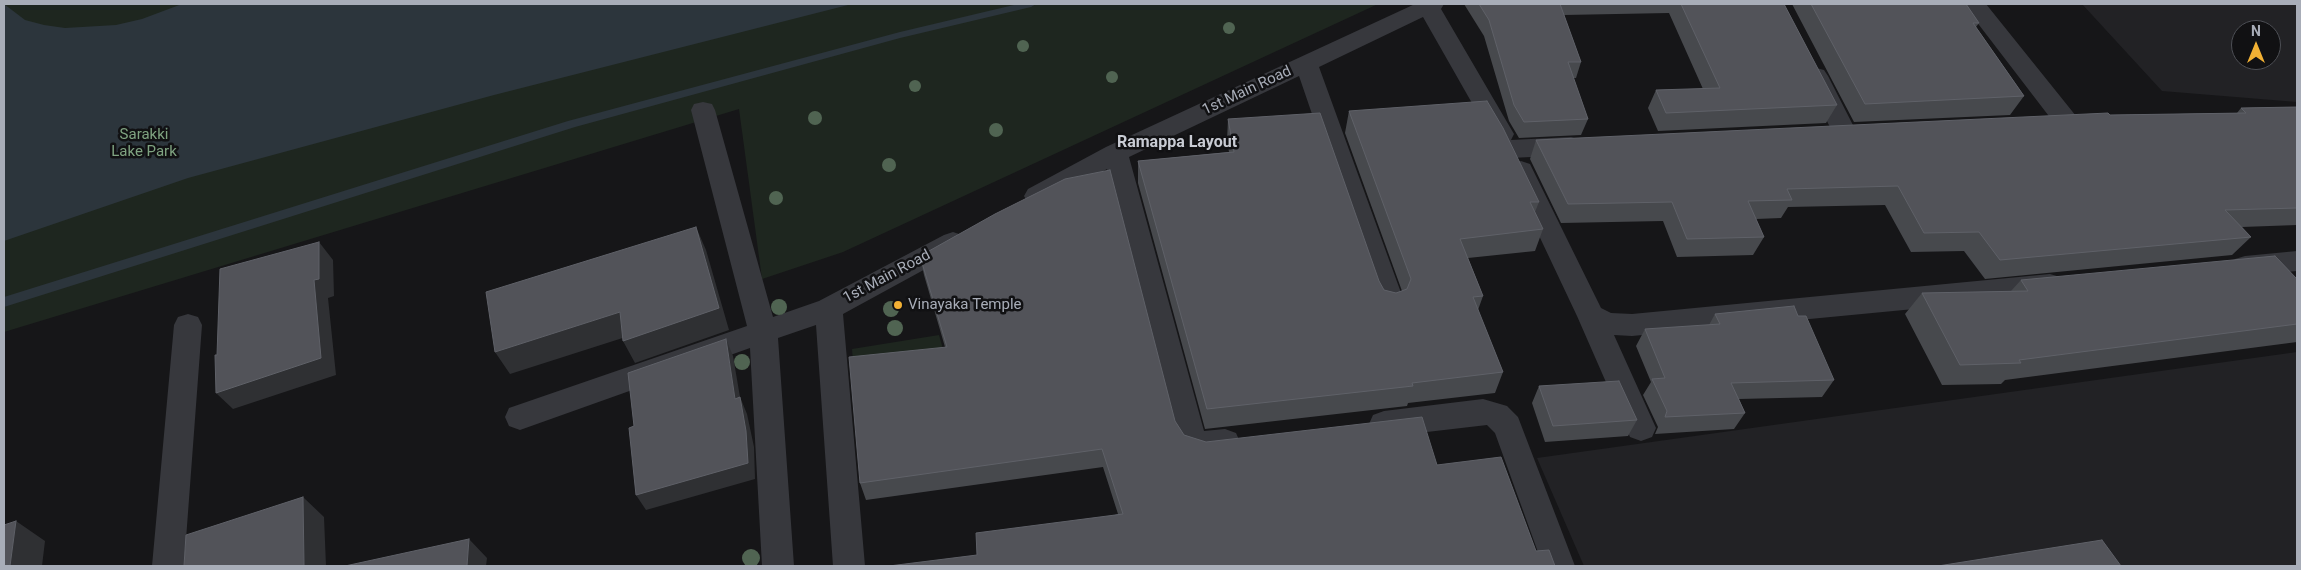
<!DOCTYPE html>
<style>
body{margin:0}
#map{position:relative;width:2301px;height:570px;overflow:hidden;background:#161618;font-family:Roboto,sans-serif}
canvas{display:block}
.frame{position:absolute;inset:0;border:5px solid #a8adb8;pointer-events:none}
.north{position:absolute;left:2231px;top:20px;width:50px;height:50px;box-sizing:border-box;background:#111113;border:1px solid #4d4f55;border-radius:50%;rotate:0deg;font-size:14px;font-weight:700;line-height:20px;text-align:center;color:#a8adb8}
.north::after{content:'';display:block;margin:auto;width:18px;height:22px;background:#f2b134;clip-path:polygon(50% 0,100% 100%,50% 72%,0 100%)}
</style>
<div id="map">
<canvas width="2301" height="570"></canvas>
<div class="frame"></div>
<div class="north">N</div>
</div>
<script>
const ctx = document.querySelector('canvas').getContext('2d');
ctx.lineJoin = 'round';
function fillPath(path, color) { ctx.fillStyle = color; ctx.fill(path, 'evenodd'); }
const toPath = rows => new Path2D(rows.map(r => 'M' + r).join(''));
function strokePath(path, color, width, dash) { ctx.strokeStyle = color; ctx.lineWidth = width; ctx.lineCap = dash ? 'butt' : 'round'; ctx.setLineDash(dash || []); ctx.stroke(path); }
function label(font, color, halo, rows, align = 'center') {
  ctx.font = font + ' Roboto,sans-serif'; ctx.lineWidth = 5; ctx.setLineDash([]); ctx.textBaseline = 'middle'; ctx.strokeStyle = halo; ctx.fillStyle = color; for (const [text, x, y, turn = 0] of rows) {
    ctx.save(); ctx.translate(x, y); ctx.rotate((+turn || 0) * Math.PI / 180); ctx.textAlign = isNaN(turn) ? turn : align; if (halo) ctx.strokeText(text, 0, 0); ctx.fillText(text, 0, 0); ctx.restore();
  }
}
fillPath(toPath([
 [2082,4,2297,4,2297,102,2162,91],
 [2241,30,2271,30,2271,60,2241,60],
 [2297,352,2297,566,1584,566,1537,458]
]), '#222225');
fillPath(toPath([
 [4,4,1378,4,843,252,762,279,739,109,4,332],
 [939,335,947,363,854,373,852,349]
]), '#1e261f');
fillPath(toPath([
 [4,4,25,20,44,25,65,28,116,25,142,19,182,4,852,4,494,95,188,178,4,241]
]), '#2c353c');
fillPath(toPath([
 [1018,4,1036,4,1031,7,900,38,575,127,4,307,4,297,568,121,900,32,1018,4]
]), '#2c353c');
fillPath(toPath([
 [1415,4,1444,4,1441,9,1514,134,1511,140,1502,143,1493,140,1423,17,1319,67,1404,301,1400,309,1390,312,1380,309,1376,301,1299,76,1129,157,1204,431,1225,429,1236,433,1240,442,1236,451,1225,455,1205,458,1185,452,1176,438,1107,169,1046,203,1037,205,1028,203,1024,196,1028,189,1106,147,1415,4],
 [1963,4,1986,4,2076,116,2079,122,2076,128,2067,131,2058,128,1963,4],
 [1816,68,1824,70,1828,76,1857,133,1854,139,1845,142,1836,139,1833,133,1804,76,1808,70,1816,68],
 [703,102,712,104,715,110,773,317,819,301,944,235,953,232,962,235,966,242,962,249,843,314,865,566,833,566,816,325,778,338,794,566,762,566,750,348,520,430,509,426,505,417,509,408,747,326,691,110,694,104,703,102],
 [1571,137,1580,140,1584,146,1580,152,1571,155,1511,158,1502,155,1498,149,1502,143,1511,140,1571,137],
 [1521,161,1530,164,1601,308,1611,313,1632,314,2050,274,2060,277,2064,285,2060,293,2050,296,1632,336,1614,335,1656,428,1652,437,1641,441,1630,437,1577,316,1508,170,1512,164,1521,161],
 [2297,251,2297,271,2245,276,2235,273,2231,266,2235,259,2245,256,2297,251],
 [188,314,198,317,202,325,184,566,152,566,174,325,178,317,188,314],
 [1483,399,1507,406,1518,417,1575,566,1543,566,1495,433,1487,425,1384,437,1373,433,1369,424,1373,415,1384,411,1483,399]
]), '#37383d');
ctx.fillStyle = '#506452';
for (const [x, y, r] of [
 [1229,28,6],
 [1023,46,6],
 [1112,77,6],
 [915,86,6],
 [815,118,7],
 [996,130,7],
 [889,165,7],
 [776,198,7],
 [779,307,8],
 [891,309,8],
 [895,328,8],
 [742,362,8],
 [751,558,9]
]) { ctx.beginPath(); ctx.arc(x, y, r, 0, 2 * Math.PI); ctx.fill(); }
fillPath(toPath([
 [1464,4,1784,4,1837,105,1826,123,1658,131,1648,108,1656,90,1703,89,1669,13,1564,15,1581,62,1576,78,1573,78,1588,119,1581,135,1519,138,1509,121,1484,36],
 [1792,4,1966,4,1979,23,1976,27,2024,96,2010,115,1854,122],
 [2297,107,2297,225,2242,227,2251,237,2232,255,1985,279,1964,251,1911,252,1885,205,1788,207,1781,218,1756,219,1764,237,1753,255,1677,257,1663,221,1561,223,1530,159,1536,140,2110,115,2237,113,2241,108],
 [1349,111,1539,202,1535,212,1543,229,1535,251,1468,258,1483,296,1478,310,1503,372,1495,393,1408,403,1407,406,1205,429,1138,183,1138,161,1229,152,1227,141,1228,119,1379,281,1384,290,1396,293,1402,291,1345,133],
 [920,256,1175,421,1184,435,1206,442,1437,465,1536,551,1555,566,977,555,1118,514,1103,467,866,500,860,483,945,347,924,275],
 [2297,279,2297,342,2005,380,2001,384,1942,385,1905,314,1922,293,2011,291,2021,280],
 [1715,314,1798,316,1834,380,1822,397,1739,399,1745,413,1734,429,1655,434,1658,427,1643,395,1651,382,1636,346,1645,329,1709,325],
 [1539,386,1637,420,1628,436,1545,442,1532,403]
]), '#47494d');
fillPath(toPath([
 [696,227,706,250,729,330,635,363,623,341],
 [319,242,333,260,334,296,328,298,336,375,233,409,216,393,314,280],
 [620,312,632,335,510,374,495,352],
 [726,339,733,356,740,397,747,414,754,447,755,479,646,510,636,495,735,399],
 [303,497,324,517,326,566,304,566],
 [16,521,45,541,42,566,10,566],
 [469,539,487,558,486,566,467,566]
]), '#2f3033');
const building = toPath([
 [1479,4,1560,4,1581,62,1568,62,1588,119,1524,122,1514,105,1489,20,1479,4],
 [1681,4,1784,4,1837,105,1666,113,1656,90,1720,88,1681,4],
 [1811,4,1966,4,1979,23,1973,23,2024,96,1865,104,1811,4],
 [1487,101,1503,128,1539,202,1530,202,1543,229,1460,239,1483,296,1473,297,1503,372,1412,383,1413,386,1207,409,1138,161,1234,152,1228,119,1320,113,1379,281,1384,290,1396,293,1407,289,1411,279,1349,111,1487,101],
 [2297,107,2297,208,2225,210,2251,237,2000,260,1979,232,1924,233,1898,186,1787,189,1792,200,1748,201,1764,237,1687,239,1672,202,1568,204,1536,140,2108,113,2110,115,2246,113,2241,108,2297,107],
 [1110,170,1175,421,1184,435,1206,442,1422,417,1437,465,1501,457,1536,551,1549,550,1555,566,889,566,977,555,976,533,1123,514,1102,449,860,483,849,357,947,347,920,256,995,214,1065,179,1110,170],
 [696,227,719,308,623,341,620,312,495,352,486,292,696,227],
 [319,242,319,279,314,280,321,358,216,393,215,355,217,355,220,269,319,242],
 [2275,256,2297,279,2297,324,2019,360,2021,363,1960,365,1922,293,2028,291,2021,280,2275,256],
 [1794,306,1798,316,1806,316,1834,380,1731,383,1745,413,1665,417,1667,411,1652,379,1665,378,1645,329,1720,324,1715,314,1794,306],
 [726,339,735,399,740,397,746,431,748,463,636,495,629,428,634,426,628,373,726,339],
 [1619,381,1637,420,1553,426,1539,386,1619,381],
 [303,497,304,566,184,566,186,535,303,497],
 [16,521,10,566,4,566,4,525,16,521],
 [469,539,467,566,345,566,469,539],
 [2102,540,2121,566,1938,566,2102,540]
]);
fillPath(building, '#525359');
strokePath(building, '#5f6168', 1);
for (const [x, y, r, color] of [
 [898,305,5,"#f2b134"]
]) { const dot = new Path2D(); dot.arc(x, y, r, 0, 2 * Math.PI); ctx.fillStyle = color; ctx.fill(dot); strokePath(dot, '#111113', 2); }
label('15px', '#a8adb8', '#111113', [
 ["1st Main Road",1247,91,-25],
 ["1st Main Road",887,277,-28]
]);
label('15px', '#7fa381', '#111113', [
 ["Sarakki",144,135],
 ["Lake Park",144,152]
]);
label('15px', '#a8adb8', '#111113', [
 ["Vinayaka Temple",908,305]
], 'left');
label('bold 16px', '#c9ccd4', '#111113', [
 ["Ramappa Layout",1177,143]
]);
</script>
